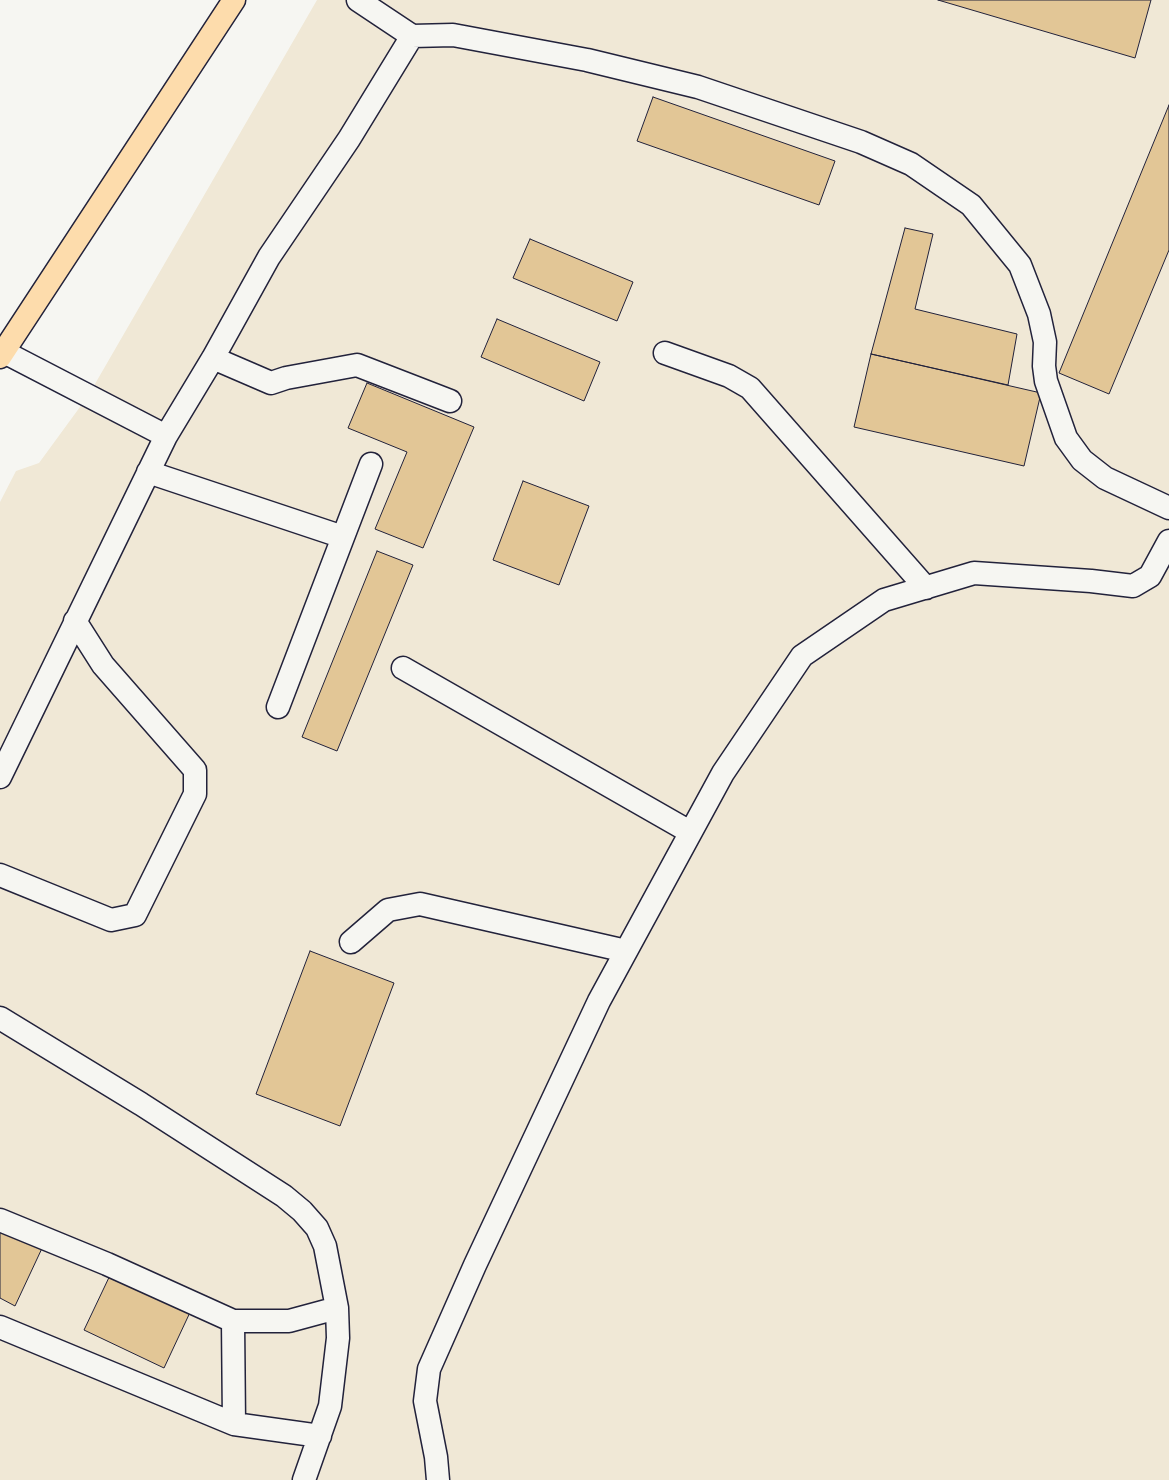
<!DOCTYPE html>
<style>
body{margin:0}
canvas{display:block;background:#f6f6f2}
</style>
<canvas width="1169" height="1480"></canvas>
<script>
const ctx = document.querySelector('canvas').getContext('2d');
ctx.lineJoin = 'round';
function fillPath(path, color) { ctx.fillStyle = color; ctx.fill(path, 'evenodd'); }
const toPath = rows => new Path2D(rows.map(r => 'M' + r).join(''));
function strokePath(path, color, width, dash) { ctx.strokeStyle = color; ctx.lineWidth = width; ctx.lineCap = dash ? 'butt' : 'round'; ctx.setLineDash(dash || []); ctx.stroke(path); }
fillPath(toPath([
 [317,0,1169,0,1169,1480,0,1480,0,502,16,471,39,463,88,396]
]), '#f0e8d6');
const building = toPath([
 [938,0,1151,0,1135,58,938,0],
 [653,97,835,161,819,205,637,141,653,97],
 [1169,105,1169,250,1109,394,1059,373,1169,105],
 [905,228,933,234,915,309,1017,334,1008,385,871,354,905,228],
 [530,239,633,282,617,321,513,278,530,239],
 [497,319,600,362,584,401,481,357,497,319],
 [871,354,1041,393,1024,466,854,427,871,354],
 [367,383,474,427,423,548,375,529,407,452,348,428,367,383],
 [523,481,589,506,559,585,493,560,523,481],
 [377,551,413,565,337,751,302,737,377,551],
 [310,951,394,983,340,1126,256,1094,310,951],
 [0,1223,44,1244,15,1306,0,1298,0,1223],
 [113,1269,193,1306,164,1368,84,1330,113,1269]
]);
fillPath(building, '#e2c696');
strokePath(building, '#22223b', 1);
const minor = toPath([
 [358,0,412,36,453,35,587,60,698,87,861,142,911,164,971,205,1020,265,1039,314,1045,342,1044,366,1046,381,1066,438,1082,460,1105,478,1169,508],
 [4,352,166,436],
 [665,353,729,376,750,388,926,588],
 [213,358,271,383,286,378,357,365,450,401],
 [148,472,343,537],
 [403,668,690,832],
 [278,707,371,464],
 [0,777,166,436,213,358,269,257,349,139,412,36],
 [0,875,111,920,135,915,195,794,195,770,103,665,75,621],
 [351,942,388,910,420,904,626,951],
 [0,1018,141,1104,284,1196,302,1211,317,1228,325,1246,337,1308,338,1338,330,1406,304,1480],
 [0,1220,107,1264,233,1321,289,1321,337,1308],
 [233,1321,234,1424,320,1436],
 [0,1327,234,1424],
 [438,1480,436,1457,425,1401,429,1369,475,1265,599,1001,723,773,802,656,884,600,974,573,1091,581,1133,586,1150,576,1169,541]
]);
const major = toPath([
 [0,357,234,0]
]);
strokePath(minor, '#22223b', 25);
strokePath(major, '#22223b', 25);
strokePath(minor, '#f6f6f2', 22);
strokePath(major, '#fddcac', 22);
</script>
